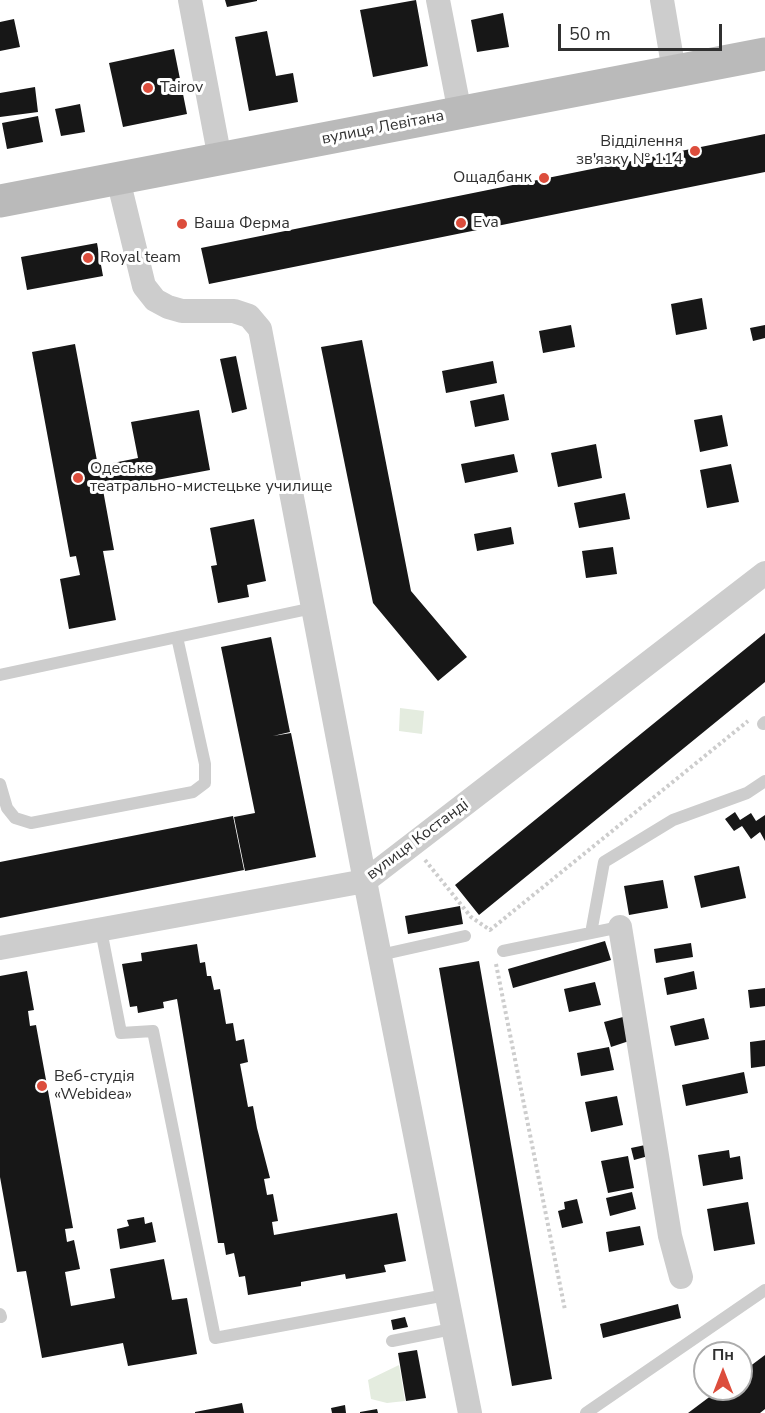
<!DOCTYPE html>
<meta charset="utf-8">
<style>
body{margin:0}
#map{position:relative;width:765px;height:1413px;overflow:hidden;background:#fff;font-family:"Nunito Sans",sans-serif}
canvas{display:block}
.north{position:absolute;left:693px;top:1341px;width:60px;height:60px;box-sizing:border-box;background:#fff;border:2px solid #acacac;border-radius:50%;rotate:0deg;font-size:16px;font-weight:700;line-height:24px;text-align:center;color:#303030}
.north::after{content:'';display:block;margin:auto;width:21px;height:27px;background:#dc4d3c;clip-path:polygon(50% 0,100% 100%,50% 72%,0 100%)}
.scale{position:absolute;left:558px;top:24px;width:164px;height:27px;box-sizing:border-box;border:3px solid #303030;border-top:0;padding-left:8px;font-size:18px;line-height:21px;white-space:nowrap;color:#303030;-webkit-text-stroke:4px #fff;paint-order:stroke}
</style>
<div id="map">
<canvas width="765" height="1413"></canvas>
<div class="north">Пн</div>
<div class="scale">50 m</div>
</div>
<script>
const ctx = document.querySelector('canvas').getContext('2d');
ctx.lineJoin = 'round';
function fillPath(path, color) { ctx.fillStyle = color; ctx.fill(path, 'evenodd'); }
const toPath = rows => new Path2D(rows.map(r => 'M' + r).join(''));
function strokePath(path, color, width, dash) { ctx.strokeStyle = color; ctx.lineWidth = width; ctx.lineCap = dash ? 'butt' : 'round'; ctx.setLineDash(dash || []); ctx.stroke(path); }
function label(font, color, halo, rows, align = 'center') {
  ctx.font = font + ' "Nunito Sans",sans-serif'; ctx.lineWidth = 6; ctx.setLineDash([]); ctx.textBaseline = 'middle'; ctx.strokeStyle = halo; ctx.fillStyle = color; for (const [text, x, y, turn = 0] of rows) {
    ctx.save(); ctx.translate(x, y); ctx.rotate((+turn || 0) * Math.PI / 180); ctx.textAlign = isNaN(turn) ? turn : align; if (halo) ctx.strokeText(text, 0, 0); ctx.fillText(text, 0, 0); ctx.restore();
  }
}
fillPath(toPath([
 [400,708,424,711,422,734,399,731],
 [399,1365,405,1401,387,1403,371,1399,368,1380]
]), '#e4ecdf');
fillPath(toPath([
 [225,0,257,0,257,1,227,7],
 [416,0,428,66,373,77,360,10],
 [503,13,509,47,477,52,471,20],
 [14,19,20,47,0,51,0,22],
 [267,31,276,76,293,73,298,102,249,111,235,37],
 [174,49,187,114,123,127,109,63],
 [35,87,38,112,0,117,0,93],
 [80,104,85,132,61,136,55,109],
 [38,116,43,142,7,149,2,123],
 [765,134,765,172,209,284,201,248],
 [97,243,103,276,27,290,21,257],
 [702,298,707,329,676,335,671,304],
 [571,325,575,347,543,353,539,331],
 [765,325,765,338,753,341,750,328],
 [362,340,411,591,467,657,438,681,373,603,321,347],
 [75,344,98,466,138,458,131,422,199,410,210,470,103,490,114,550,103,551,116,620,69,629,60,579,80,575,76,556,70,557,32,352],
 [236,356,247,409,232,413,220,359],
 [493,361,497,383,446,393,442,371],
 [504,394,509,420,475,427,470,401],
 [722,415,728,446,700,452,694,420],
 [596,444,602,478,558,487,551,453],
 [514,454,518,472,465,483,461,464],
 [731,464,739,502,707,508,700,470],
 [625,493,630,519,579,528,574,503],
 [254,519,266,581,247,585,249,597,218,603,211,566,217,565,210,528],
 [511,527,514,544,477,551,474,534],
 [613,547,617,574,586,578,582,551],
 [765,633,765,682,479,915,455,885],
 [271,637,290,732,273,736,291,733,316,857,245,871,234,817,255,813,221,647],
 [735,812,740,820,751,813,756,821,765,815,765,841,760,832,751,839,742,826,734,831,725,819],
 [233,816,244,870,0,918,0,862],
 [739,866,746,898,701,908,694,876],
 [663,880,668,908,629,915,624,886],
 [460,906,463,924,408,934,405,916],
 [605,941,611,960,513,988,508,969],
 [691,943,693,957,656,963,654,949],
 [197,944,200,963,205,962,207,976,211,976,214,990,220,989,226,1024,233,1023,236,1041,244,1039,248,1062,240,1064,248,1107,253,1106,257,1128,270,1178,264,1179,267,1195,273,1194,278,1221,272,1222,274,1235,397,1213,406,1261,384,1265,386,1272,346,1279,345,1274,301,1282,301,1286,248,1295,245,1276,239,1277,234,1253,226,1255,224,1243,218,1243,177,999,163,1002,164,1008,138,1013,137,1006,130,1007,122,964,142,961,141,953],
 [479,961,552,1379,512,1386,439,968],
 [27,971,34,1010,28,1011,30,1026,36,1025,73,1228,65,1229,67,1242,74,1240,80,1269,65,1272,71,1306,115,1298,110,1269,164,1259,172,1300,187,1298,197,1354,128,1366,123,1343,42,1358,26,1271,17,1272,0,1177,0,976],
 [694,971,697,989,667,995,664,978],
 [595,982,601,1005,569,1012,564,989],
 [765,988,765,1006,750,1008,748,990],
 [623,1017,629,1041,611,1047,604,1022],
 [704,1018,709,1039,675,1046,670,1026],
 [765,1040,765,1066,751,1068,750,1042],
 [609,1047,614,1070,581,1076,577,1053],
 [744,1072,748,1093,686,1106,682,1085],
 [617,1096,623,1125,591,1132,585,1102],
 [650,1144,652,1155,634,1160,631,1148],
 [729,1150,730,1158,740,1156,743,1179,703,1186,698,1155],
 [628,1156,634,1188,608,1193,601,1161],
 [632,1192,636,1209,610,1216,606,1198],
 [577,1199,583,1223,562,1228,558,1211,565,1209,564,1202],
 [748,1202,755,1244,714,1251,707,1209],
 [144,1217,145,1224,152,1222,156,1242,120,1249,117,1229,129,1226,127,1220],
 [640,1226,644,1245,609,1252,606,1232],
 [678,1304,681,1318,603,1338,600,1324],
 [405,1317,408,1327,393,1330,391,1320],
 [417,1350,426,1398,406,1401,398,1353],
 [765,1355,765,1409,760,1413,688,1413,720,1389,741,1389,741,1373],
 [242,1403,244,1413,195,1413,195,1412],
 [345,1405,346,1413,332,1413,331,1408],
 [377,1409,378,1413,360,1413,360,1412]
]), '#171717');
strokePath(toPath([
 [425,860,471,917,490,930,748,721],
 [496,964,565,1310]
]), '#cdcdcd', 4, [3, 3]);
strokePath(toPath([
 [0,675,313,608],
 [763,724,765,722],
 [0,784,7,808,15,818,31,823,193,792,205,783,205,764,177,637],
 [101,930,121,1033,153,1031,215,1338,446,1295],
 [591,933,604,862,673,820,747,793,765,781],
 [503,951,620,927],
 [380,955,465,936],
 [0,1314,1,1317],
 [392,1341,452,1329],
 [586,1413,765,1290]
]), '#cdcdcd', 12);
strokePath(toPath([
 [190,0,220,159],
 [438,0,460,113],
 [662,0,674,71],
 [118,179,144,286,155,300,168,307,182,311,234,311,249,316,260,329,365,881,470,1413],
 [620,927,670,1236,681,1277],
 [0,948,365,881,765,573]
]), '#cdcdcd', 24);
strokePath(toPath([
 [0,201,765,54]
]), '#bababa', 33);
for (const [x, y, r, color] of [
 [148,88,6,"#dc4d3c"],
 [695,151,6,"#dc4d3c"],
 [544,178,6,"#dc4d3c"],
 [461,223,6,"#dc4d3c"],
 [182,224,6,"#dc4d3c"],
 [88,258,6,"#dc4d3c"],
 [78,478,6,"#dc4d3c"],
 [42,1086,6,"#dc4d3c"]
]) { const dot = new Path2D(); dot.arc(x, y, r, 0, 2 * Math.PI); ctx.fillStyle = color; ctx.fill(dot); strokePath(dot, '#fff', 2); }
label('16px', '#303030', '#fff', [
 ["Tairov",160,88],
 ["Відділення",683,142,"right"],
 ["зв'язку № 114",683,160,"right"],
 ["Ощадбанк",532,178,"right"],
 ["Eva",473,223],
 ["Ваша Ферма",194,224],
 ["Royal team",100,258],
 ["Одеське",90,469],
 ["театрально-мистецьке училище",90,487],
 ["Веб-студія",54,1077],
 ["«Webidea»",54,1095]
], 'left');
label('16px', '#303030', '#fff', [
 ["вулиця Левітана",383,128,-11],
 ["вулиця Костанді",418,840,-37]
]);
</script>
